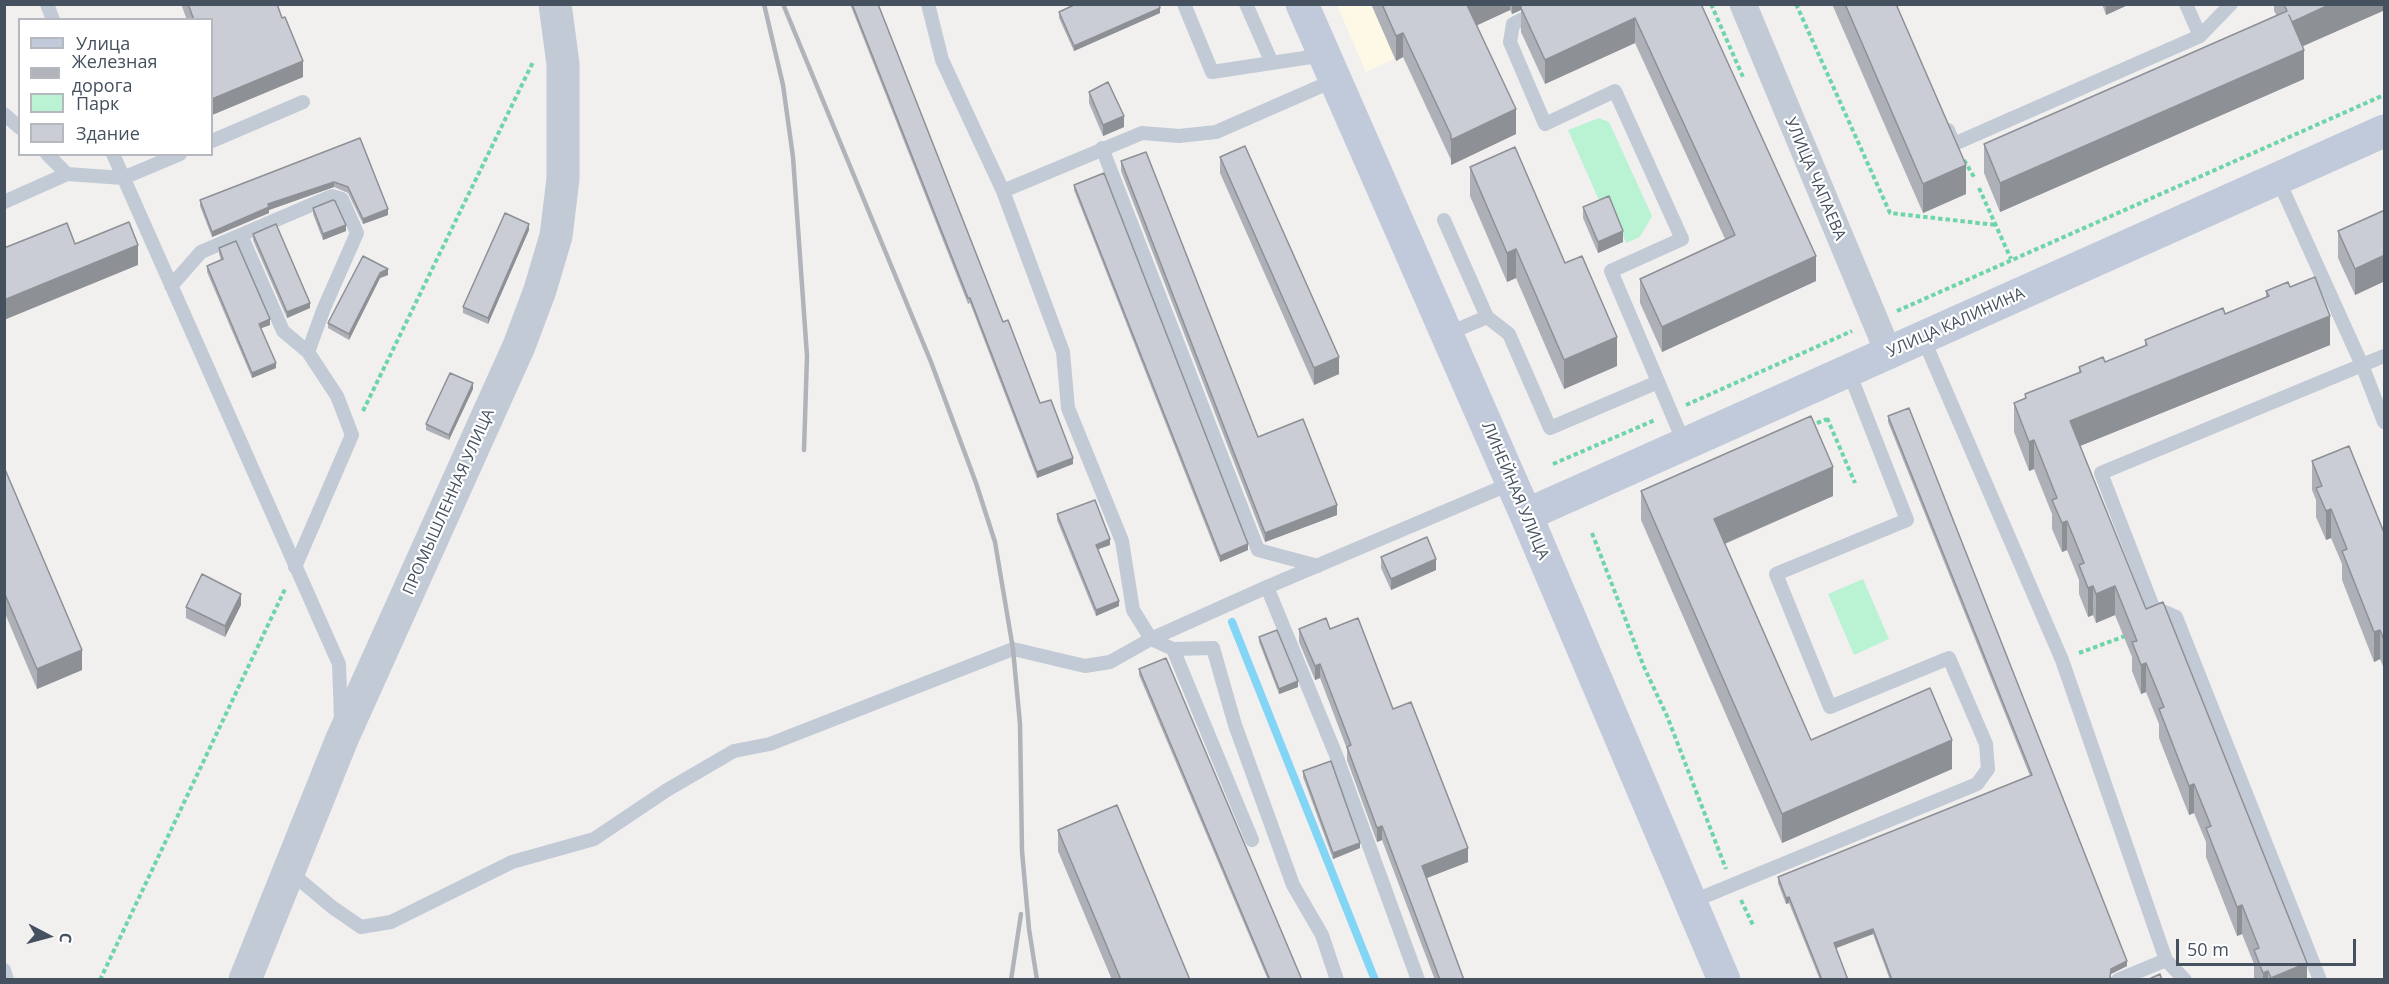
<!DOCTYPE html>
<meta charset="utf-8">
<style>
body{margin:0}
#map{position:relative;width:2389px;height:984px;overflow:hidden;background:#f2efef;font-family:"Open Sans",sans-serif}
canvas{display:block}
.frame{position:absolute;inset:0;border:6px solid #45515e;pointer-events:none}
.legend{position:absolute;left:18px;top:18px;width:195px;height:138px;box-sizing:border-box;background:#fff;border:2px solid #b5b9bf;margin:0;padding:8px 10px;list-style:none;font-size:18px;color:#45515e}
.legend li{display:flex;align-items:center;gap:12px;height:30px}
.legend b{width:30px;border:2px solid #b5b9bf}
.north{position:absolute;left:18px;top:906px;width:60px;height:60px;-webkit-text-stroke:4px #fff;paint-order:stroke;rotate:96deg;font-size:16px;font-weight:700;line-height:24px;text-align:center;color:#45515e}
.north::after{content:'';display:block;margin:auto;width:21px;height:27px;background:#45515e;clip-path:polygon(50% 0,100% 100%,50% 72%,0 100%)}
.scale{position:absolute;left:2176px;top:939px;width:180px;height:27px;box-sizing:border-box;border:3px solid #45515e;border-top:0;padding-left:8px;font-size:18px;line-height:21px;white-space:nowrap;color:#45515e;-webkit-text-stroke:4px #fff;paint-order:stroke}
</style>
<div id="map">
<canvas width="2389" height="984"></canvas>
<div class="frame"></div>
<ul class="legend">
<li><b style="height:8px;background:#c0cada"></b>Улица</li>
<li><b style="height:8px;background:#b0b3ba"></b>Железная дорога</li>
<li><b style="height:16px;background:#b9f3d4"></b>Парк</li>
<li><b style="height:16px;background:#cacdd5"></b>Здание</li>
</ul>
<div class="north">С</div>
<div class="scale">50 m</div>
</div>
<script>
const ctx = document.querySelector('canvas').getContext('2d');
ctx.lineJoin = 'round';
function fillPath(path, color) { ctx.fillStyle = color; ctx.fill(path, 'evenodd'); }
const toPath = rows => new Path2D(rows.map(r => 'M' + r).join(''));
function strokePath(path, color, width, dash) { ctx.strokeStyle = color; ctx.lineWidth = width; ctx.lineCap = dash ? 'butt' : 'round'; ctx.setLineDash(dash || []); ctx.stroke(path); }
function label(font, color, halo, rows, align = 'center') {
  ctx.font = font + ' "Open Sans",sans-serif'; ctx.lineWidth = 4.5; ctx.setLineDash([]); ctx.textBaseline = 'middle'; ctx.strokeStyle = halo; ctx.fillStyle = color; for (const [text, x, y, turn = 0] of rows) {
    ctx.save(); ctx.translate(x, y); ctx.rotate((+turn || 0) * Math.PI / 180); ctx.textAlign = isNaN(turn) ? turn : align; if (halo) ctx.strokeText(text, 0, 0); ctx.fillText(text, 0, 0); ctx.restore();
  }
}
fillPath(toPath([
 [1337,5,1509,5,1366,72]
]), '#fef9e7');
fillPath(toPath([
 [1599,118,1609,122,1652,216,1640,237,1626,243,1611,204,1602,207,1568,130],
 [1863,579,1889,639,1854,655,1828,594]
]), '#b9f3d4');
strokePath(toPath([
 [1232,622,1375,980]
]), '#82d5f5', 8);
strokePath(toPath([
 [1711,4,1743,77],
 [1796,4,1890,213,1996,225],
 [1964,160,1974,177],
 [1979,188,2011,259],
 [1897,311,2384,95],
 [1686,405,1852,331],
 [363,411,533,62],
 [1827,418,1855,483],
 [1810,426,1827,419],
 [1553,464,1655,420],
 [1592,533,1644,667,1667,716,1726,869],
 [2079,653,2128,635],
 [1741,900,1753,925],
 [100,980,286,587]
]), '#6ed5a9', 4, [4.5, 3]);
strokePath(toPath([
 [47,4,53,20],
 [928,4,942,60,1003,191,1063,352,1068,408,1122,541,1133,610,1151,639,1173,649,1213,648,1235,725,1293,885,1322,935,1337,980],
 [1184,4,1212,72,1324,55],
 [1246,4,1272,63],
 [1553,4,1513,24,1510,42,1545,124,1615,91,1682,239,1611,271,1685,445],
 [2186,4,2200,36],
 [4,114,20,128],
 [1948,130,1954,144,2200,36,2231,4],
 [212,141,303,102],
 [1102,148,1258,550,1318,566],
 [47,154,67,174],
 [113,154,339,664,341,719],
 [2277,177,2362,365,2384,422],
 [1003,191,1142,133,1179,136,1216,132,1335,80],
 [4,202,67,174,123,178,180,154],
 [1444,220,1487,317,1509,334,1550,428,1658,382],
 [241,235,283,331,308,352,337,396,352,435,295,567],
 [171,286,201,252,332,196,342,199,357,233,324,308,308,352],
 [1447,334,1487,317],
 [1923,338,2062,660,2166,960,2185,980],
 [1267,587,1336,755,1418,980],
 [1173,649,1252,840],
 [289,871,332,907,361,927,391,922,512,862,594,839,667,790,734,751,770,744,1013,649,1085,666,1110,662,1151,639,1267,587,1512,483],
 [1691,902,1977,784,1988,769,1986,744,1949,658,1830,707,1776,574,1907,520,1849,372],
 [4,970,7,980],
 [2118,980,2166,960],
 [2320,980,2176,617,2153,607,2101,473,2384,356]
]), '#c1cad5', 14);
strokePath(toPath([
 [1743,4,1889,354]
]), '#c1cad5', 27);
strokePath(toPath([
 [245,980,342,739,519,346,540,290,556,236,563,179,563,64,555,4]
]), '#c1cad5', 33);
strokePath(toPath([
 [1302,4,1526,515,1724,980],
 [1526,515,2384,131]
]), '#c0cada', 33);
strokePath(toPath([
 [764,4,783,85,793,157,807,356,804,450],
 [783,4,931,362,976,483,995,542,1013,649,1020,724,1022,851,1029,929,1037,980],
 [1011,980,1021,914]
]), '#b0b3ba', 4.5);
fillPath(toPath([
 [181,4,277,4,303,77,212,115,212,20,187,20],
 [850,4,878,4,1003,322,1040,403,1073,464,1037,478,970,303,968,304],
 [1371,4,1701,4,1816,281,1662,352,1640,303,1640,279,1725,239,1635,43,1545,84,1521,32,1521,10,1512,14,1510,10,1477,25,1516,134,1451,165,1451,160,1403,57,1396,61],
 [1832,4,1896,4,1966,194,1923,213],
 [2102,4,2130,4,2106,15],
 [2274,4,2385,4,2385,10,2302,46,2304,79,2000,212,1984,173,1984,144,2277,16,2274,11],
 [1059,12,1160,13,1074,51,1059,18],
 [1089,92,1124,127,1103,136,1089,103],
 [360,138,388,215,363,224,348,193,334,187,269,210,269,213,212,237,200,206,200,200],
 [1220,157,1339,374,1314,385,1220,173],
 [1121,161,1258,437,1337,515,1265,542,1121,171],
 [1470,167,1565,263,1617,366,1564,389,1516,278,1507,282,1470,196],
 [1074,185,1248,550,1220,562,1074,190],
 [1583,207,1623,242,1598,253,1583,218],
 [313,208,346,231,323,240,313,214],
 [2385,210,2385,281,2355,295,2338,258,2338,231],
 [529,230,488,324,463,313,463,307],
 [253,234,310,308,287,318,253,240],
 [219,248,270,325,261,328,276,368,252,378,207,272,207,266,221,260,219,254],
 [363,256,388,275,380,278,349,340,328,328,328,323],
 [2290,287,2330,345,2080,446,2146,609,2307,980,2254,980,2254,964,2242,934,2237,936,2213,875,2206,857,2206,842,2194,813,2189,815,2180,792,2159,738,2159,724,2146,692,2141,694,2132,671,2132,657,2115,615,2096,623,2093,615,2088,617,2079,594,2079,580,2067,550,2062,552,2052,529,2052,514,2034,469,2029,471,2014,432,2014,403,2025,398,2025,394,2079,372,2079,367,2105,362,2145,346,2145,340,2225,314,2266,297,2266,291],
 [473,389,449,440,426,430,426,424],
 [1888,416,2127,966,2111,974,2110,978,2112,980,1890,980,1873,934,1835,948,1848,980,1820,980,1789,903,1786,904,1778,883,1778,877,2030,776,1888,422],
 [2312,461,2385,535,2385,671,2380,659,2374,662,2342,580,2342,564,2331,538,2326,540,2316,517,2316,500,2312,490],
 [4,467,82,670,37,689,4,611],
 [1641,491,1833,496,1725,544,1811,740,1952,769,1782,843,1641,520],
 [1057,514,1110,545,1098,549,1119,606,1096,616,1057,520],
 [1381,557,1436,570,1391,590,1381,568],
 [241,605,225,637,186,618,186,607],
 [1299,629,1330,629,1393,709,1468,862,1426,878,1464,980,1435,980,1382,840,1377,842,1347,760,1347,749,1320,678,1315,680,1299,642],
 [1259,637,1298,687,1279,694,1259,642],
 [1139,669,1302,980,1268,980,1139,675],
 [1303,771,1360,848,1333,859,1303,777],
 [1058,830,1190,980,1112,980,1058,851]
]), '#aeb0b7');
fillPath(toPath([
 [1469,4,1510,4,1510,10,1467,30,1467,5],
 [1512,4,1534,4,1521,8,1521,10,1512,14],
 [2106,4,2130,4,2106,15],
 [2331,4,2385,4,2385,10,2292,51,2292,22],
 [1160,8,1160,13,1074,51,1074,46],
 [1635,18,1635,43,1545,84,1545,60],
 [1403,33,1403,57,1396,61,1396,36],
 [2304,50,2304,79,2000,212,2000,183],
 [303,61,303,77,212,115,212,99],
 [1516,109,1516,134,1451,165,1451,140],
 [1124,116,1124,127,1103,136,1103,125],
 [1966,165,1966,194,1923,213,1923,184],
 [334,182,334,187,269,210,269,213,212,237,212,232,268,204],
 [388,209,388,215,363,224,363,219],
 [529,224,529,230,488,324,488,318],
 [346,225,346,231,323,240,323,234],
 [1623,231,1623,242,1598,253,1598,242],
 [138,245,138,265,4,320,4,300],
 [1516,249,1516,278,1507,282,1507,253],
 [2385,255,2385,281,2355,295,2355,269],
 [1816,256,1816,281,1662,352,1662,327],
 [388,269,388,275,380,278,349,340,349,334,380,273],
 [310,303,310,308,287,318,287,312],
 [2330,316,2330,345,2070,450,2070,421],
 [270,319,270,325,259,329,259,324],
 [1617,337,1617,366,1564,389,1564,360],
 [1339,357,1339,374,1314,385,1314,368],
 [276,363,276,368,252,378,252,373],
 [473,383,473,389,449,440,449,435],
 [2034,440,2034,469,2029,471,2029,442],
 [1073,458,1073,464,1037,478,1037,472],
 [1833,467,1833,496,1714,548,1714,519],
 [1337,505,1337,515,1265,542,1265,533],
 [2331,509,2331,538,2326,540,2326,511],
 [2067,521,2067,550,2062,552,2062,523],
 [1110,539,1110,545,1096,550,1096,545],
 [1248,544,1248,550,1220,562,1220,556],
 [1436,559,1436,570,1391,590,1391,579],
 [2093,586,2093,615,2088,617,2088,588],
 [2115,586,2115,615,2096,623,2096,594],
 [241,594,241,605,225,637,225,626],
 [1119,601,1119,606,1096,616,1096,610],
 [2380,630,2380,659,2374,662,2374,632],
 [82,650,82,670,37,689,37,669],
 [2146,663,2146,692,2141,694,2141,665],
 [1320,664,1320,678,1315,680,1315,666],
 [1298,681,1298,687,1279,694,1279,689],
 [1952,740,1952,769,1782,843,1782,814],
 [2194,784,2194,813,2189,815,2189,786],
 [1382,826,1382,840,1377,842,1377,828],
 [1360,843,1360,848,1333,859,1333,853],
 [1468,848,1468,862,1422,880,1422,866],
 [1789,897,1789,903,1786,904,1786,898],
 [2242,905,2242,934,2237,936,2237,907],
 [1873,929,1873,934,1834,949,1834,943],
 [2127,961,2127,966,2111,974,2110,980,2111,969],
 [2307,963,2307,980,2271,980,2271,978],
 [2268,971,2268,980,2263,980,2263,973]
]), '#8d9095');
const building = toPath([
 [188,4,277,4,282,18,285,17,303,61,212,99,212,20,194,20,188,4],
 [852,4,878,4,1003,322,1008,320,1040,403,1051,400,1073,458,1037,472,970,298,968,298,852,4],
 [1076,4,1159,4,1160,8,1074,46,1059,12,1076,4],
 [1382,4,1469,4,1467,5,1516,109,1451,140,1451,135,1403,33,1396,36,1382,4],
 [1522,4,1701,4,1816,256,1662,327,1640,279,1735,235,1635,18,1545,60,1521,8,1521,5,1522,4],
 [1845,4,1896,4,1966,165,1923,184,1845,4],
 [2284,4,2331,4,2292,22,2289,15,2304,50,2000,183,1984,144,2287,11,2284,4],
 [1108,82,1124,116,1103,125,1089,92,1108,82],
 [360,138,388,209,363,219,348,187,334,182,268,204,269,207,212,232,200,200,360,138],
 [1245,146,1339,357,1314,368,1220,157,1245,146],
 [1515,147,1565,263,1582,256,1617,337,1564,360,1516,249,1507,253,1470,167,1515,147],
 [1146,152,1258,437,1303,419,1337,505,1265,533,1121,161,1146,152],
 [1104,173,1248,544,1220,556,1074,185,1104,173],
 [1609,196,1623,231,1598,242,1583,207,1609,196],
 [333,200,335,201,346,225,323,234,313,208,333,200],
 [2385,210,2385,255,2355,269,2338,231,2385,210],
 [505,213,529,224,488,318,463,307,505,213],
 [129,222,138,245,4,300,4,248,67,223,75,244,129,222],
 [276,224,310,303,287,312,253,234,276,224],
 [236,241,270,319,259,324,276,363,252,373,207,266,223,259,219,248,236,241],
 [363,256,388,269,380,273,349,334,328,323,363,256],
 [2315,277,2330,316,2070,421,2146,609,2163,602,2307,963,2271,978,2268,971,2263,973,2254,950,2259,948,2242,905,2237,907,2213,846,2206,828,2211,826,2194,784,2189,786,2180,763,2159,709,2164,707,2146,663,2141,665,2132,642,2137,641,2115,586,2096,594,2093,586,2088,588,2079,565,2084,563,2067,521,2062,523,2052,500,2057,498,2034,440,2029,442,2014,403,2026,398,2025,394,2081,372,2079,367,2103,357,2105,362,2147,345,2145,340,2223,308,2225,314,2269,296,2266,291,2288,282,2290,287,2315,277],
 [450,373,473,383,449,435,426,424,450,373],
 [1909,408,2127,961,2111,969,2110,977,2112,980,1892,980,1873,929,1834,943,1848,980,1822,980,1789,897,1786,898,1778,877,2032,775,1888,416,1909,408],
 [1811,416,1833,467,1714,519,1811,740,1930,688,1952,740,1782,814,1641,491,1811,416],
 [2349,446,2385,535,2385,642,2380,630,2374,632,2342,551,2347,549,2331,509,2326,511,2316,488,2322,486,2312,461,2349,446],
 [4,467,82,650,37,669,4,592,4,467],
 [1095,500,1110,539,1096,545,1119,601,1096,610,1057,514,1095,500],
 [1427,537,1436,559,1391,579,1381,557,1427,537],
 [202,574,241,594,225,626,186,607,202,574],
 [1326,618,1330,629,1358,618,1393,709,1411,702,1468,848,1422,866,1464,980,1440,980,1382,826,1377,828,1347,747,1351,745,1320,664,1315,666,1299,629,1326,618],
 [1277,630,1298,681,1279,689,1259,637,1277,630],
 [1166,658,1302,980,1270,980,1139,669,1166,658],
 [1331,761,1360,843,1333,853,1303,771,1331,761],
 [1117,805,1190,980,1121,980,1058,830,1117,805],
 [2160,974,2162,980,2147,980,2160,974]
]);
fillPath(building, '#cacdd5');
strokePath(building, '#8d9095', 1.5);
label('16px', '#45515e', '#fff', [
 ["УЛИЦА ЧАПАЕВА",1815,179,67],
 ["УЛИЦА КАЛИНИНА",1956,323,-24],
 ["ЛИНЕЙНАЯ УЛИЦА",1515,491,67],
 ["ПРОМЫШЛЕННАЯ УЛИЦА",449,502,-66]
]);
</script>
